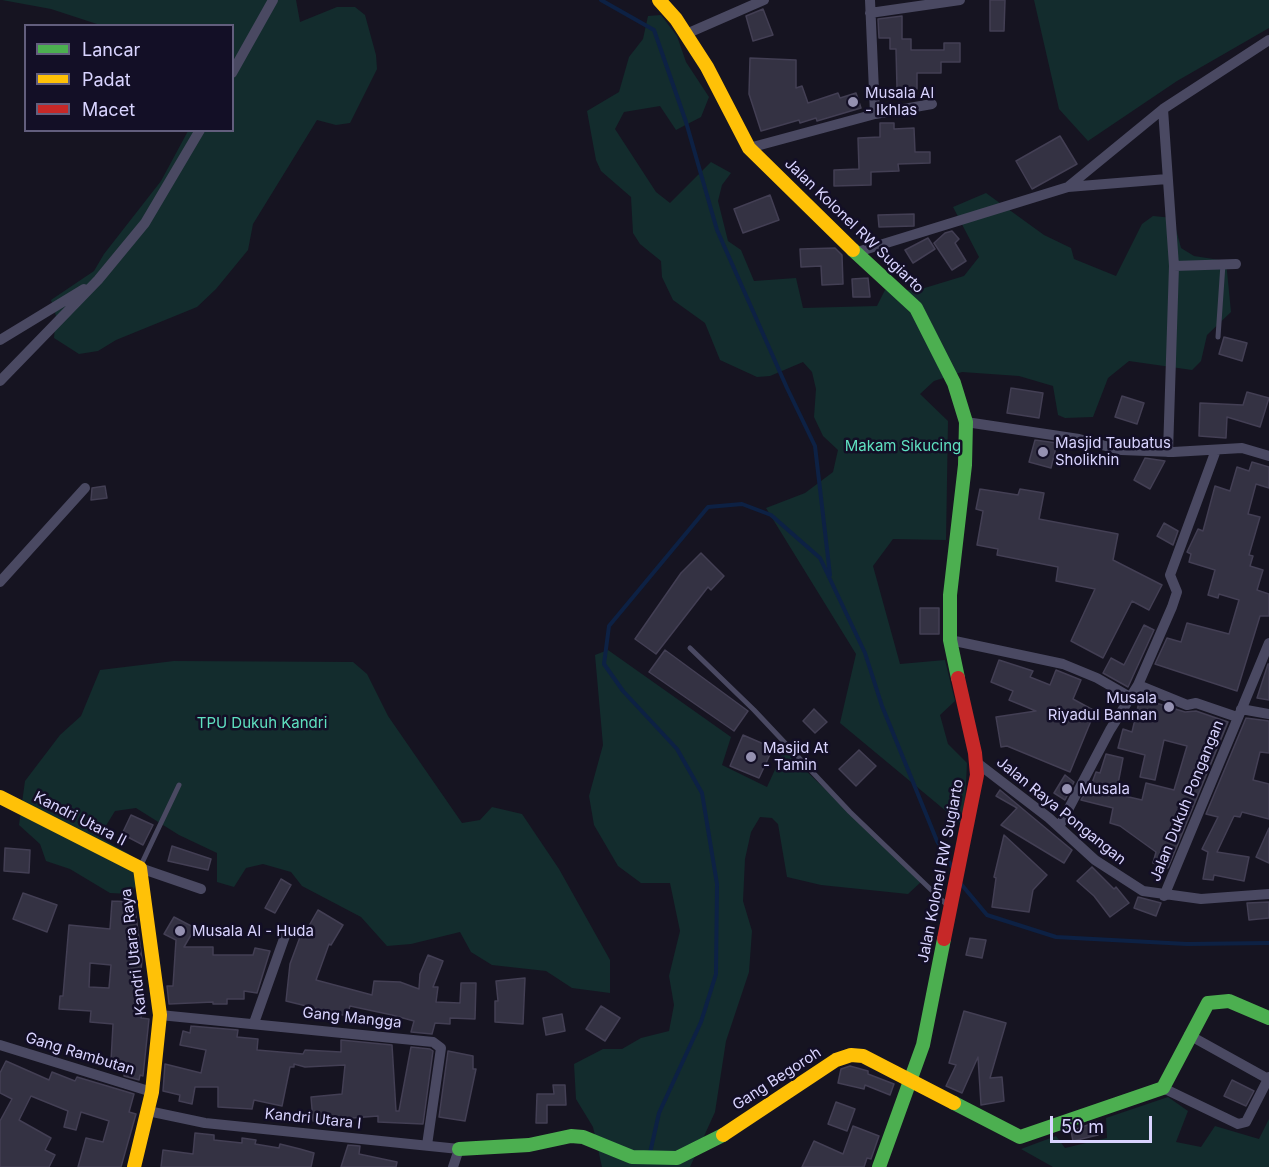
<!DOCTYPE html>
<style>
body{margin:0}
#map{position:relative;width:1269px;height:1167px;overflow:hidden;background:#161421;font-family:Inter,sans-serif}
canvas{display:block}
.legend{position:absolute;left:24px;top:24px;width:210px;height:108px;box-sizing:border-box;background:#130f26;border:2px solid #625e7d;margin:0;padding:8px 10px;list-style:none;font-size:18px;color:#d9d4ff}
.legend li{display:flex;align-items:center;gap:12px;height:30px}
.legend b{width:30px;border:2px solid #625e7d}
.scale{position:absolute;left:1050px;top:1116px;width:102px;height:27px;box-sizing:border-box;border:3px solid #d9d4ff;border-top:0;padding-left:8px;font-size:18px;line-height:21px;white-space:nowrap;color:#d9d4ff;-webkit-text-stroke:4px #130f26;paint-order:stroke}
</style>
<div id="map">
<canvas width="1269" height="1167"></canvas>
<ul class="legend">
<li><b style="height:8px;background:#4caf50"></b>Lancar</li>
<li><b style="height:8px;background:#ffc107"></b>Padat</li>
<li><b style="height:8px;background:#c62828"></b>Macet</li>
</ul>
<div class="scale">50 m</div>
</div>
<script>
const ctx = document.querySelector('canvas').getContext('2d');
ctx.lineJoin = 'round';
function fillPath(path, color) { ctx.fillStyle = color; ctx.fill(path, 'evenodd'); }
const toPath = rows => new Path2D(rows.map(r => 'M' + r).join(''));
function strokePath(path, color, width, dash) { ctx.strokeStyle = color; ctx.lineWidth = width; ctx.lineCap = dash ? 'butt' : 'round'; ctx.setLineDash(dash || []); ctx.stroke(path); }
function label(font, color, halo, rows, align = 'center') {
  ctx.font = font + ' Inter,sans-serif'; ctx.lineWidth = 5; ctx.setLineDash([]); ctx.textBaseline = 'middle'; ctx.strokeStyle = halo; ctx.fillStyle = color; for (const [text, x, y, turn = 0] of rows) {
    ctx.save(); ctx.translate(x, y); ctx.rotate((+turn || 0) * Math.PI / 180); ctx.textAlign = isNaN(turn) ? turn : align; if (halo) ctx.strokeText(text, 0, 0); ctx.fillText(text, 0, 0); ctx.restore();
  }
}
fillPath(toPath([
 [2,0,296,0,300,22,337,7,355,7,365,15,376,55,377,69,350,123,336,125,317,120,253,224,248,250,216,289,197,307,116,340,98,351,79,354,54,338,56,316,51,300,94,271,104,254,161,181,188,131,232,130,232,26,100,25,51,9],
 [1034,0,1269,0,1269,28,1177,81,1088,141,1059,109],
 [661,15,677,36,686,62,709,97,701,117,676,130,660,106,624,112,615,129,656,192,670,203,711,162,731,173,722,185,718,201,728,241,741,250,754,281,796,278,803,308,877,306,885,290,918,290,964,276,979,257,953,207,986,193,1044,235,1071,248,1074,259,1116,276,1142,224,1153,216,1173,218,1181,248,1194,256,1226,261,1231,312,1207,335,1201,361,1192,370,1129,361,1108,378,1093,417,1065,418,1058,415,1053,386,1019,376,962,372,934,381,920,394,948,421,946,540,893,539,873,566,900,664,945,660,955,701,940,715,948,744,967,763,964,826,840,723,856,654,766,508,805,493,833,472,838,450,823,436,814,417,816,389,812,372,803,362,770,376,757,377,720,360,705,323,673,300,662,277,661,261,640,244,633,233,631,197,601,171,596,160,587,111,619,92,629,57,643,39,648,16],
 [608,650,731,737,722,765,767,787,784,750,922,881,908,894,821,885,787,877,778,824,772,818,760,817,751,832,745,859,743,901,752,931,749,972,726,1041,715,1112,690,1167,602,1167,593,1127,576,1099,574,1064,603,1049,622,1049,641,1038,669,1031,674,1005,669,976,680,931,670,883,641,883,618,866,594,825,589,796,603,745,595,655],
 [174,661,353,662,367,674,388,716,462,823,480,820,492,807,522,814,559,869,610,960,610,993,572,988,546,971,492,965,471,952,460,932,411,944,387,946,361,917,302,886,291,872,263,864,246,868,234,887,217,882,217,853,179,835,136,808,115,811,99,837,129,854,138,883,130,894,110,893,70,869,46,861,40,844,19,825,25,781,60,735,81,716,100,670],
 [1168,1097,1188,1111,1176,1142,1201,1147,1215,1126,1259,1139,1269,1119,1269,1167,1053,1167,1021,1149,1056,1136,1065,1148,1107,1138,1106,1118]
]), '#132c2d');
strokePath(toPath([
 [601,0,654,30,686,122,717,230,787,388,815,446,830,575],
 [961,884,987,915,1056,937,1187,944,1269,943],
 [650,1153,659,1113,701,1022,716,974,717,884,702,793,677,749,623,691,604,664,609,626,708,507,742,504,771,515,820,558,865,653,882,706,937,841,952,867]
]), '#0d2144', 4);
const building = toPath([
 [990,0,1005,0,1004,31,990,31,990,0],
 [763,9,773,35,753,41,746,16,763,9],
 [902,16,902,39,911,39,911,50,944,50,944,43,960,43,960,62,941,62,941,73,917,73,917,89,897,88,896,49,890,49,890,38,879,38,878,19,902,16],
 [750,58,796,60,796,88,802,86,808,103,838,93,840,98,856,93,861,108,817,121,816,118,800,123,799,120,761,131,749,94,750,58],
 [880,123,894,123,894,129,914,128,915,152,930,152,930,163,898,164,899,171,871,172,871,185,834,186,834,170,859,169,858,138,880,137,880,123],
 [1060,136,1077,164,1032,189,1016,161,1060,136],
 [770,195,779,220,743,233,734,209,770,195],
 [914,214,914,226,879,227,878,215,914,214],
 [952,231,959,239,955,243,966,261,952,270,934,243,945,233,952,231],
 [928,238,935,249,913,263,905,250,928,238],
 [835,248,842,255,843,284,822,285,821,266,801,267,800,249,835,248],
 [868,278,870,297,853,297,852,279,868,278],
 [1224,337,1247,343,1242,361,1219,354,1224,337],
 [1011,388,1043,393,1039,418,1007,413,1011,388],
 [1247,392,1269,398,1260,427,1227,417,1226,438,1199,436,1200,403,1243,405,1247,392],
 [1122,396,1144,403,1137,424,1115,417,1122,396],
 [1035,440,1057,443,1051,468,1029,462,1035,440],
 [1145,458,1165,461,1150,489,1134,480,1145,458],
 [1252,462,1269,467,1269,488,1256,484,1248,514,1260,517,1249,555,1253,556,1250,566,1263,570,1257,590,1269,594,1269,616,1260,616,1237,691,1155,664,1167,638,1181,642,1187,623,1229,634,1239,600,1219,594,1218,598,1208,595,1215,570,1189,562,1191,554,1187,552,1198,529,1203,531,1215,486,1230,491,1237,467,1249,471,1252,462],
 [105,486,107,498,91,500,92,488,105,486],
 [980,489,1018,495,1020,489,1044,493,1039,519,1118,534,1113,560,1162,585,1149,610,1132,601,1103,658,1071,641,1095,589,1056,581,1058,567,997,555,998,549,977,545,983,511,976,509,980,489],
 [1164,523,1178,531,1173,545,1157,536,1164,523],
 [701,553,724,576,711,590,708,587,656,654,635,639,681,573,701,553],
 [920,608,939,608,939,634,920,634,920,608],
 [1144,625,1154,630,1128,687,1103,673,1111,658,1124,665,1144,625],
 [665,650,748,711,734,731,649,672,665,650],
 [999,660,1033,671,1030,677,1050,685,1056,670,1081,680,1073,699,1095,711,1070,772,1007,746,1001,747,996,717,1036,711,1009,700,1013,691,991,682,999,660],
 [1268,664,1269,664,1269,700,1257,698,1268,664],
 [1140,698,1185,712,1196,711,1228,722,1168,868,1153,863,1156,852,1120,826,1110,823,1113,808,1081,800,1087,790,1089,791,1096,772,1100,773,1106,754,1123,758,1116,794,1142,800,1146,783,1174,790,1187,746,1164,740,1155,780,1140,777,1145,755,1118,748,1123,729,1132,732,1140,698],
 [814,709,827,722,815,733,803,721,814,709],
 [1246,718,1269,721,1269,753,1260,752,1253,780,1269,784,1269,819,1242,812,1240,817,1234,816,1217,852,1249,857,1244,881,1214,875,1213,880,1203,879,1208,852,1202,849,1218,817,1206,814,1246,718],
 [743,735,773,748,759,778,730,766,743,735],
 [859,750,876,766,856,786,839,769,859,750],
 [1065,775,1074,782,1065,800,1054,793,1065,775],
 [1000,790,1072,850,1064,863,1001,825,1017,808,996,796,1000,790],
 [131,815,153,825,143,845,122,834,131,815],
 [1269,828,1269,863,1256,857,1269,828],
 [1004,835,1047,875,1033,890,1029,912,992,907,996,878,994,877,1004,835],
 [172,846,211,859,208,870,168,861,172,846],
 [5,848,30,850,29,873,4,871,5,848],
 [1092,867,1114,889,1116,887,1129,903,1110,917,1094,896,1077,881,1092,867],
 [281,879,291,885,275,913,265,908,281,879],
 [23,893,57,905,47,932,13,919,23,893],
 [1138,897,1161,903,1156,916,1134,908,1138,897],
 [112,901,134,902,142,959,140,982,136,982,134,1012,142,1012,141,1018,149,1019,143,1076,140,1075,139,1080,124,1076,125,1062,111,1061,113,1024,90,1022,91,1011,59,1009,60,996,63,996,69,925,110,929,112,901],
 [90,963,111,965,109,988,89,987,90,963],
 [1269,902,1269,918,1249,920,1247,903,1269,902],
 [318,910,343,925,331,945,329,944,316,980,372,995,374,981,400,982,419,989,420,974,428,955,443,961,433,987,438,987,436,1002,460,1003,461,983,476,983,475,1019,450,1018,450,1024,435,1023,432,1034,411,1032,414,1021,392,1015,350,1006,347,1016,286,1001,290,964,300,937,302,938,318,910],
 [174,917,195,928,184,947,213,947,213,955,253,955,255,948,270,951,257,993,244,991,244,999,227,999,227,1004,213,1004,213,1002,169,1004,167,986,173,986,176,940,164,934,174,917],
 [970,938,986,940,982,958,966,955,970,938],
 [525,978,523,1024,495,1022,495,1001,498,1001,496,981,525,978],
 [601,1006,620,1018,605,1041,586,1029,601,1006],
 [964,1011,1006,1023,990,1078,1002,1077,1004,1101,981,1105,978,1057,962,1093,946,1086,956,1065,949,1063,964,1011],
 [562,1014,565,1031,546,1035,543,1018,562,1014],
 [191,1026,238,1030,237,1037,258,1039,257,1050,303,1054,305,1050,341,1052,341,1040,392,1045,396,1111,399,1111,411,1047,430,1049,433,1051,423,1124,378,1122,378,1116,313,1121,311,1097,342,1094,345,1065,305,1067,294,1064,294,1067,290,1067,282,1106,254,1100,252,1109,218,1107,218,1087,195,1087,192,1104,179,1101,180,1095,163,1091,165,1064,201,1073,206,1050,180,1045,183,1031,190,1033,191,1026],
 [448,1051,473,1056,473,1069,476,1069,465,1121,439,1117,448,1051],
 [6,1061,49,1080,52,1072,75,1081,77,1077,134,1094,129,1112,136,1114,121,1167,78,1167,86,1138,103,1142,109,1121,81,1112,76,1130,64,1127,68,1111,31,1096,19,1120,51,1138,45,1150,55,1155,49,1167,0,1167,0,1121,12,1099,0,1093,0,1073,6,1061],
 [850,1066,868,1071,868,1074,894,1084,890,1095,865,1085,864,1089,838,1083,841,1069,850,1066],
 [1232,1080,1254,1091,1246,1106,1224,1096,1232,1080],
 [553,1085,565,1085,566,1105,547,1105,547,1123,536,1123,537,1094,554,1094,553,1085],
 [836,1102,855,1109,847,1131,828,1124,836,1102],
 [1096,1122,1098,1135,1073,1141,1071,1131,1096,1122],
 [853,1126,879,1136,871,1159,867,1158,864,1167,802,1167,814,1141,843,1154,853,1126],
 [195,1133,214,1135,214,1140,242,1143,242,1138,256,1140,255,1144,279,1148,280,1144,300,1149,314,1153,311,1167,161,1167,163,1150,193,1154,195,1133],
 [348,1145,360,1146,359,1154,397,1162,396,1167,341,1167,348,1145]
]);
fillPath(building, '#343243');
strokePath(building, '#433f54', 1.5);
strokePath(toPath([
 [1218,337,1223,264],
 [690,648,754,710,850,812,948,906],
 [141,865,179,785]
]), '#4a4962', 5);
strokePath(toPath([
 [870,0,875,114],
 [870,13,960,0],
 [686,34,764,0],
 [232,73,273,0],
 [1163,109,1174,266,1168,452],
 [749,148,875,114,932,104],
 [1069,186,1163,109,1269,40],
 [854,253,1068,187,1167,179],
 [1174,266,1236,264],
 [0,340,84,289],
 [0,381,98,280,145,223,200,130],
 [966,422,1079,439,1121,450,1173,452,1242,448,1269,456],
 [0,582,85,488],
 [950,640,1063,664,1097,678,1130,697],
 [1138,685,1187,705,1196,703,1237,717],
 [1241,709,1269,714],
 [976,762,1049,818,1095,860,1143,891,1201,899,1269,894],
 [1059,827,1110,730,1138,685,1172,607,1177,592,1170,575,1216,450],
 [140,868,201,889],
 [1164,896,1269,643],
 [160,1015,433,1042,441,1048,427,1145],
 [254,1023,286,933],
 [1189,1035,1268,1079],
 [0,1045,152,1092],
 [1163,1088,1238,1124,1246,1122,1269,1077],
 [148,1111,205,1123,459,1149,453,1167]
]), '#4a4962', 10);
strokePath(toPath([
 [853,250,916,308,954,383,966,422,965,465,950,595,950,640,958,678],
 [954,1103,1020,1137,1163,1088,1208,1003,1229,1001,1269,1018],
 [459,1149,529,1145,571,1136,583,1137,632,1157,677,1158,723,1135],
 [879,1167,923,1045,944,939]
]), '#4caf50', 14);
strokePath(toPath([
 [659,0,676,19,707,67,749,148,853,250],
 [0,797,140,868,160,1015,152,1092,134,1167],
 [723,1135,836,1060,851,1055,863,1056,954,1103]
]), '#ffc107', 14);
strokePath(toPath([
 [944,939,977,775,975,753,958,678]
]), '#c62828', 14);
for (const [x, y, r, color] of [
 [853,102,6,"#9591b1"],
 [1043,452,6,"#9591b1"],
 [1169,707,6,"#9591b1"],
 [751,757,6,"#9591b1"],
 [1067,789,6,"#9591b1"],
 [180,931,6,"#9591b1"]
]) { const dot = new Path2D(); dot.arc(x, y, r, 0, 2 * Math.PI); ctx.fillStyle = color; ctx.fill(dot); strokePath(dot, '#130f26', 2); }
label('15px', '#d9d4ff', '#130f26', [
 ["Musala Al",865,93],
 ["- Ikhlas",865,110],
 ["Masjid Taubatus",1055,443],
 ["Sholikhin",1055,460],
 ["Musala",1157,698,"right"],
 ["Riyadul Bannan",1157,715,"right"],
 ["Masjid At",763,748],
 ["- Tamin",763,765],
 ["Musala",1079,789],
 ["Musala Al - Huda",192,931]
], 'left');
label('15px', '#d9d4ff', '#130f26', [
 ["Jalan Kolonel RW Sugiarto",854,226,44],
 ["Jalan Dukuh Pongangan",1187,801,-68],
 ["Jalan Raya Pongangan",1061,811,39],
 ["Kandri Utara II",80,819,27],
 ["Jalan Kolonel RW Sugiarto",941,871,-79],
 ["Kandri Utara Raya",134,952,-97],
 ["Gang Mangga",352,1018,6],
 ["Gang Rambutan",80,1054,17],
 ["Gang Begoroh",777,1079,-33],
 ["Kandri Utara I",313,1119,6]
]);
label('15px', '#5fe0c0', '#130f26', [
 ["Makam Sikucing",903,446],
 ["TPU Dukuh Kandri",262,723]
]);
</script>
